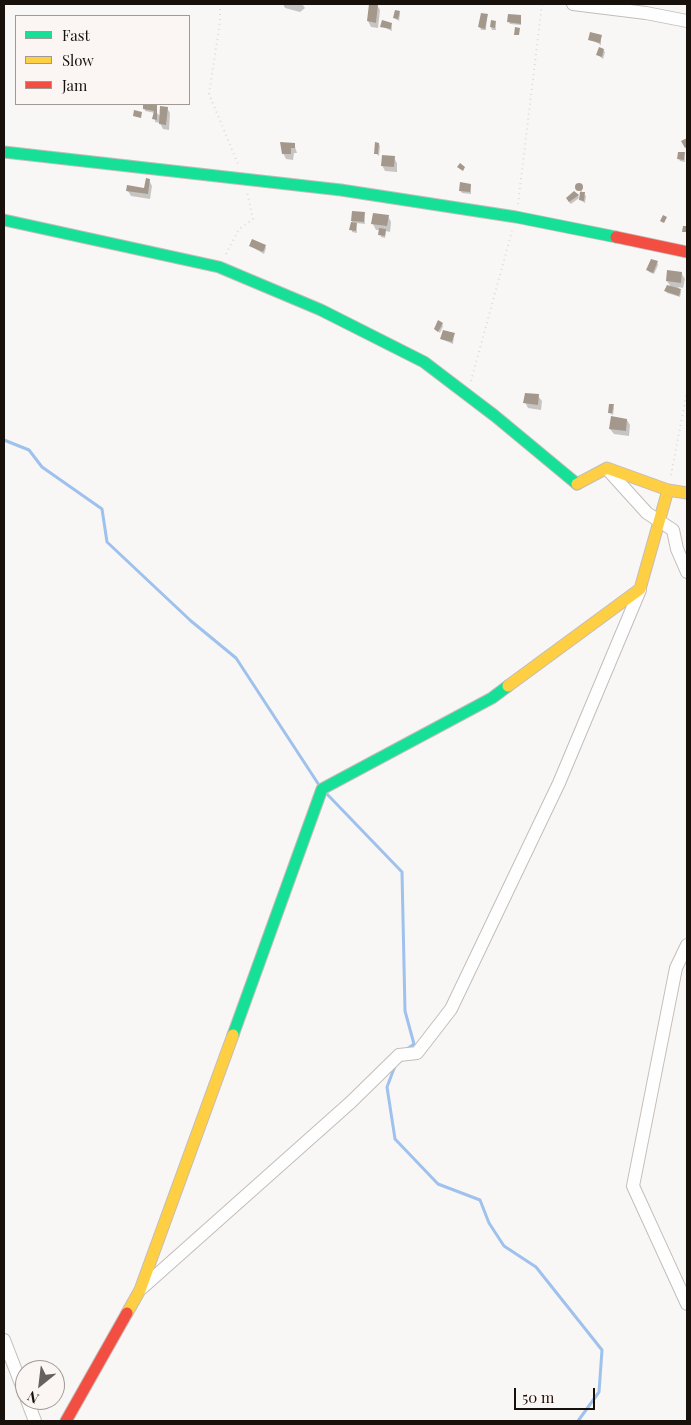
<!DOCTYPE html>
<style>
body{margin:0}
#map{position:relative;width:691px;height:1425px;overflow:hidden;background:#f9f7f5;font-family:"Playfair Display",serif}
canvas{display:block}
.frame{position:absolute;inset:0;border:5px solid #18100b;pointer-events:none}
.legend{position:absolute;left:15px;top:15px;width:175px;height:90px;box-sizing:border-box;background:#fbf6f3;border:1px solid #a09a96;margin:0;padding:6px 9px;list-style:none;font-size:15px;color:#18100b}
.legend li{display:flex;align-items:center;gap:10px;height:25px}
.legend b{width:25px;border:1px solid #a09a96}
.north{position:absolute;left:15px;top:1360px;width:50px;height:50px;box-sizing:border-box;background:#fbf6f3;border:1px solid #a09a96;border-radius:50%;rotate:209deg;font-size:14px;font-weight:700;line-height:20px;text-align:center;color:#18100b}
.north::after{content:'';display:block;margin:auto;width:18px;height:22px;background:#67615d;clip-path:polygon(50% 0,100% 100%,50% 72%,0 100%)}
.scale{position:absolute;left:514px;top:1388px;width:81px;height:22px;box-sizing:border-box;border:2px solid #18100b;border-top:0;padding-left:6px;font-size:15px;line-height:18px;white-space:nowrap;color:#18100b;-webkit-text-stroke:4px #fbf6f3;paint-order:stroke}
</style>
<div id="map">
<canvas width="691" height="1425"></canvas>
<div class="frame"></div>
<ul class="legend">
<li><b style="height:6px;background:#16e098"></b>Fast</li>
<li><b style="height:6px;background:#ffcf43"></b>Slow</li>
<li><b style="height:6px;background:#f24e42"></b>Jam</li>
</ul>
<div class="north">N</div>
<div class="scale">50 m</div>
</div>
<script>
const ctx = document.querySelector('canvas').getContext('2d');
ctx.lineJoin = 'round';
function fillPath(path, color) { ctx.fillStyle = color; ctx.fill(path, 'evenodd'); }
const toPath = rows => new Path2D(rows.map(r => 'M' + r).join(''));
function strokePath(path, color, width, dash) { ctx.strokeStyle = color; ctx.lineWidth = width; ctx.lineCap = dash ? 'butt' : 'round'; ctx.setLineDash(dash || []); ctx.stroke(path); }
fillPath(toPath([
 [283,4,302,4,305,8,300,12,285,8],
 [370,4,377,5,380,10,378,28,371,27,368,21],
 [399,12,400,14,399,21,394,18],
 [487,15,486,30,481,30,480,27],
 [521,16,521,25,510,24,509,22],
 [495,22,496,30,492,30,491,27],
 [391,24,392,31,381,26],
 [601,36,601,45,590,39],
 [603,50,605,52,603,59,598,55],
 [145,104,157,104,157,113,161,117,167,108,170,113,169,130,163,129,160,123,155,122,155,113,145,111],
 [294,144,297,153,294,153,293,160,286,159,283,153],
 [379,144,380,146,379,156,375,153],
 [684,154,685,162,680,161,679,159],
 [394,158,397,163,397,172,385,171,382,165],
 [149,180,152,186,150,199,131,196,128,191,145,189],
 [471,185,471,194,462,193,460,190],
 [578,185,581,186,582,193,586,196,585,203,580,200,581,192,577,189],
 [578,195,579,198,571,204,568,201],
 [364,213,365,224,356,223,357,233,352,232,352,221],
 [388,216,391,222,390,232,386,231,385,238,381,237,380,230,376,230,373,224],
 [250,246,265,246,266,248,264,254],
 [657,262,658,265,654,274,649,272,648,270],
 [681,273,685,279,683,288,678,287,681,292,680,297,667,293,666,291,671,287,667,281],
 [442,324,443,326,440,333,435,329],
 [454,334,453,344,441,339],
 [538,396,542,401,541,410,528,408,525,402],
 [613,406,614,408,613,415,609,413],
 [627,420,630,425,629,436,614,434,610,429]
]), '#0003');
strokePath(toPath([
 [4,440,29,450,42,467,102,509,107,542,191,621,236,658,319,785],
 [326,793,402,872,405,1011,414,1044,407,1049],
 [395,1066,387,1087,395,1139,438,1184,480,1200,489,1223,504,1246,536,1267,602,1350,599,1392,578,1421]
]), '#9fc1ed', 3);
fillPath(toPath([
 [369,4,378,4,376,23,367,21],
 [395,10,400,11,398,19,393,18],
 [481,13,488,14,485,29,478,27],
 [508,14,521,15,521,24,507,22],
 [382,20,392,23,391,29,380,27],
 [491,20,496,21,495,28,490,27],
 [515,27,520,28,519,35,514,35],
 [590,32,602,35,600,43,588,40],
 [599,47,604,49,602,57,596,55],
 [143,104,157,104,157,120,152,119,154,111,143,109],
 [160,106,168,107,166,125,159,124],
 [134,110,142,112,141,118,133,116],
 [687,138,687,147,685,148,681,141],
 [280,142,295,143,295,148,291,148,291,154,282,154],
 [375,142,379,143,378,154,374,154],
 [678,152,685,152,684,160,677,159],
 [382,155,395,156,394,167,381,166],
 [460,163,465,167,463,171,457,167],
 [146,178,150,179,148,194,126,191,127,185,144,188],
 [460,182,471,184,470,192,459,191],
 '575 187a4 4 0 1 1 8 0a4 4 0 1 1-8 0Z',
 [574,191,579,195,569,202,566,198],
 [580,192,585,192,584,201,579,200],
 [352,211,365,212,364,222,351,221],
 [373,213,389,215,387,226,371,224],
 [663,215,667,217,664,223,660,221],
 [351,222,357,223,356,231,349,230],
 [683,226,687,226,687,232,682,232],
 [379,228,386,229,385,236,378,235],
 [252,239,266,245,263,252,249,246],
 [651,259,658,261,653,273,646,270],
 [667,270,682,272,681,283,666,281],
 [667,285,681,289,679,296,664,291],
 [438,320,443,323,438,332,434,329],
 [443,330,455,333,452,342,440,339],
 [525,393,539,394,538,405,523,403],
 [609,404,614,404,612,413,608,413],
 [611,416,627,419,626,431,609,429]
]), '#a4978c');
const street = toPath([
 [573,4,646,13,687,21],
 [608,470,647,513,673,530,677,549,687,572],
 [687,945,676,968,633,1186,687,1304],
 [142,1288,351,1102,399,1055,417,1053,451,1009,559,783,640,590],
 [4,1340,25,1394],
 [27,1400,35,1421]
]);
const fast = toPath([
 [4,152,341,190,516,217,616,237],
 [4,220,219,267,321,310,424,362,495,416,577,484],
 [233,1035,322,789,492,698,508,686]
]);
const slow = toPath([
 [577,484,607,468,668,490,687,493],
 [508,686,640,589,668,490],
 [127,1313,140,1290,233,1035]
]);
const jam = toPath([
 [616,237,687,252],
 [66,1421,127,1313]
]);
strokePath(street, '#c3bdba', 14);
strokePath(fast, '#c3bdba', 13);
strokePath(slow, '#c3bdba', 13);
strokePath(jam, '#c3bdba', 13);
strokePath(toPath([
 [220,4,220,22,209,94,238,164],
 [518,204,542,4],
 [226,254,239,229,253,219,247,192],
 [471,381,512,231],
 [671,475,687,391]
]), '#dcdbda', 2, [1, 4]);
strokePath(street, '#fefefe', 12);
strokePath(fast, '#16e098', 11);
strokePath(slow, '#ffcf43', 11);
strokePath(jam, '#f24e42', 11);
</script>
